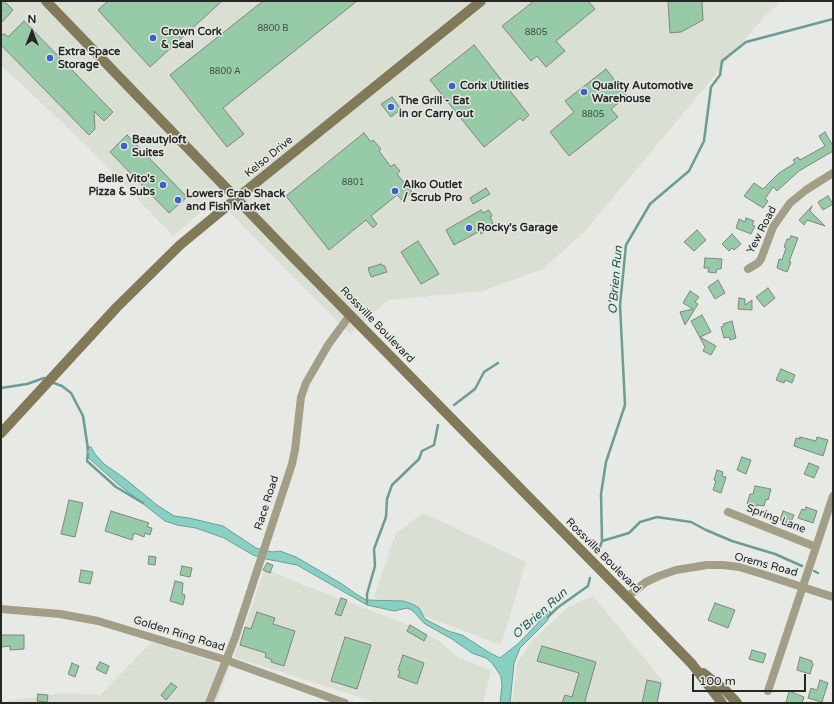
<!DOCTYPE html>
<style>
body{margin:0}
#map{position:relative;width:834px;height:704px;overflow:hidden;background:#e7e9e5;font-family:"Varela Round",sans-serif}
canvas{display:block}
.frame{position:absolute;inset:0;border:2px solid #262625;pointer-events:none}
.north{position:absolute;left:12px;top:12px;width:40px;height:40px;-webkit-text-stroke:3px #e7e9e5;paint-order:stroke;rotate:0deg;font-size:11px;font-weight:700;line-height:16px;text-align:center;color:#262625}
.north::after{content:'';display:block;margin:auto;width:14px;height:18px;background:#262625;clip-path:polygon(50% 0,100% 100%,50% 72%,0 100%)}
.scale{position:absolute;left:692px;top:674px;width:114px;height:18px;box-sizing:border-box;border:2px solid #262625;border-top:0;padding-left:5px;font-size:12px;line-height:14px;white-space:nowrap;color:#262625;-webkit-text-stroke:3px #e7e9e5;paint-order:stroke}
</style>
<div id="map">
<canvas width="834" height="704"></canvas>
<div class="frame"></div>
<div class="north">N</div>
<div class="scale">100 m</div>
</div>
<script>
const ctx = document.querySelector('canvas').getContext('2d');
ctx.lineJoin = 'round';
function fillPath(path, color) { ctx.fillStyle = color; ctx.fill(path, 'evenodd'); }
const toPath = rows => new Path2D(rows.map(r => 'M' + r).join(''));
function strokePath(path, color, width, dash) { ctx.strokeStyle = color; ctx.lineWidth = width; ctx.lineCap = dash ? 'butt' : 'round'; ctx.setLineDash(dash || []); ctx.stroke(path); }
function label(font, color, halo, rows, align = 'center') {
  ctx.font = font + ' "Varela Round",sans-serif'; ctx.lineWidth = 3; ctx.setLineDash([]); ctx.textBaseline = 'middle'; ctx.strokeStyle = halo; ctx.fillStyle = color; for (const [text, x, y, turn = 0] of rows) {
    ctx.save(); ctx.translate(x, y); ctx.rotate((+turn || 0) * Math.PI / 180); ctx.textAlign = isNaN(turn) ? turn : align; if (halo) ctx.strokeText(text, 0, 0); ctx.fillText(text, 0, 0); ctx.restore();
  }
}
fillPath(toPath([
 [1,1,781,1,763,18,584,232,543,269,483,291,388,300,350,334,238,221,210,189,211,203,173,236,90,149,1,65],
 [424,513,526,562,501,645,374,597,396,533],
 [265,568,288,579,406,624,439,641,459,658,491,670,483,703,378,703,234,657],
 [593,596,663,681,658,703,512,703,517,664,529,644,568,607],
 [152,642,230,667,216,703,1,703,1,702,64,693,100,695]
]), '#dadfd4');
const water = toPath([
 [87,447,91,447,95,454,104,464,124,478,157,505,174,516,189,518,223,526,256,548,272,552,280,551,296,557,342,584,356,594,366,600,403,601,412,604,419,608,425,619,448,631,462,635,490,653,500,658,519,643,538,623,545,610,551,612,547,621,520,648,514,663,510,703,500,703,502,686,501,676,492,663,486,658,472,653,452,639,425,624,412,610,407,608,394,611,367,605,297,565,266,559,253,555,224,538,196,528,177,525,165,521,118,484,91,460,87,456,87,447]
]);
fillPath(water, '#89d0c4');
strokePath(water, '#6b9d94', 1);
strokePath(toPath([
 [51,382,62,386,71,393,83,416,88,449],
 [1,388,27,384,44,378,47,380],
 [454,405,475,389,484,372,498,363],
 [88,454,87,461,116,487,143,503],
 [602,541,629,533,640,522,657,517,691,522,706,530,732,541,775,554,802,566],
 [598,553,602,541,601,494,606,462,625,405,620,305,626,245,650,204,689,171,704,141,711,87,720,75,722,61,746,42,833,19],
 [814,571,818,573],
 [367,603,367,594,375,566,374,549,386,517,387,499,392,485,419,459,422,451,434,445,438,425],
 [548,617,557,608,588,586,590,578]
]), '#6b9d94', 2.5);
const building = toPath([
 [1,1,4,1,13,10,1,23,1,1],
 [108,1,222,1,150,67,98,10,108,1],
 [263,1,357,1,223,108,244,134,227,147,170,75,263,1],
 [534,1,588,1,595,9,556,41,565,51,546,67,537,56,531,61,502,26,534,1],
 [668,1,702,1,703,20,681,32,670,33,668,1],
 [24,21,113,112,104,121,94,111,95,129,89,135,1,45,1,35,5,34,8,37,24,21],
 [474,45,529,115,523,121,520,118,484,147,430,80,474,45],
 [606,69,627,96,611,109,618,117,569,156,550,132,574,112,565,101,606,69],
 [392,97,401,109,391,117,381,104,392,97],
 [825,132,833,146,833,151,799,171,777,191,773,187,765,199,768,201,763,208,744,196,754,183,763,189,779,173,795,163,793,160,798,157,800,160,825,146,819,136,825,132],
 [364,133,371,142,373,140,381,149,379,151,391,167,394,164,400,171,397,174,412,192,402,200,397,195,371,216,377,224,373,228,366,220,329,250,286,196,364,133],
 [127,135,187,197,169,213,110,152,127,135],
 [486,188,490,194,473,204,470,198,486,188],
 [828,196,833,204,823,210,818,202,828,196],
 [812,206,810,211,825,226,807,220,804,225,799,220,812,206],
 [481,210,483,213,489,210,492,216,490,217,493,223,492,224,493,227,481,234,480,231,454,245,446,230,481,210],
 [746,218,754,221,752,225,755,226,751,234,736,228,739,219,745,222,746,218],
 [697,230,706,240,694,251,684,242,697,230],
 [732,234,741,244,734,250,732,248,729,251,722,244,732,234],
 [791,236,798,238,789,262,791,262,787,272,777,268,779,259,782,260,786,248,784,247,787,239,790,239,791,236],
 [418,241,439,274,421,284,401,252,418,241],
 [705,258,722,259,721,269,717,269,716,273,708,272,709,268,704,268,705,258],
 [381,264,382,266,384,265,387,272,371,277,368,268,381,264],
 [718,280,725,293,715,299,708,287,718,280],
 [768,288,775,298,764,307,756,297,768,288],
 [690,291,699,297,695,302,698,304,685,325,680,312,693,309,683,303,690,291],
 [739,298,745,299,745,305,752,300,752,310,738,309,739,298],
 [702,315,711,332,700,337,716,346,711,355,703,351,705,347,691,321,702,315],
 [732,321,736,338,730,340,729,337,724,338,721,327,724,326,723,324,732,321],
 [781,369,795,375,792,383,785,380,784,383,776,380,781,369],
 [800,437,816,441,817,437,828,440,823,456,794,446,796,438,800,439,800,437],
 [742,457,751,460,746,474,737,470,742,457],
 [809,463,819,467,814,478,804,474,809,463],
 [717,470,723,472,722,476,726,477,721,493,713,490,716,481,714,480,717,470],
 [755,486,771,489,768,500,766,499,764,506,757,505,757,506,747,504,750,494,753,494,755,486],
 [69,500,83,503,75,537,61,534,69,500],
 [806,507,817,511,813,523,798,518,802,509,805,510,806,507],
 [111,511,149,523,147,527,152,528,150,535,145,533,144,537,134,533,132,540,105,531,111,511],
 [783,511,794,515,790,524,780,520,783,511],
 [149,556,156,557,155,565,148,564,149,556],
 [267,563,273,565,270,573,263,570,267,563],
 [182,566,192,568,190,577,180,575,182,566],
 [81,570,93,572,90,584,79,582,81,570],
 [175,581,183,583,182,594,185,595,183,605,170,601,175,581],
 [341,598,347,600,341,616,335,614,341,598],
 [715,603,735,610,728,628,708,620,715,603],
 [257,612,275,618,273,624,295,631,284,666,271,662,272,660,265,657,266,653,240,645,245,627,251,629,257,612],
 [410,625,427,635,424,641,407,631,410,625],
 [1,635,24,635,24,649,10,650,10,646,1,647,1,635],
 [345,637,371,645,357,689,331,681,345,637],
 [542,646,596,662,585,701,586,703,562,703,565,695,572,697,579,673,537,661,542,646],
 [752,650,766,654,763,663,749,659,752,650],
 [403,655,424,663,417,684,398,677,400,671,398,670,403,655],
 [800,657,812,661,812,663,813,664,810,674,797,670,800,657],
 [100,662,109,666,106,674,96,669,100,662],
 [72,663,79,666,75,677,68,674,72,663],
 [647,680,661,683,657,703,642,703,647,680],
 [820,680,828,683,822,702,808,698,811,688,817,690,820,680],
 [171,683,177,687,166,700,161,695,171,683],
 [789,691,804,697,802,703,786,703,789,691],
 [38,694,48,695,47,702,37,701,38,694]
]);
fillPath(building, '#97caa6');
strokePath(building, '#828582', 1);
strokePath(toPath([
 [748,269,758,263,761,259,773,227,790,203,806,190,833,173],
 [728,512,816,547],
 [627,597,646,582,659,576,676,570,707,565,723,565,739,567,759,573,833,597],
 [1,609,60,614,98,621,226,660,345,703],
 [768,691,833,496],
 [209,703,235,638,292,464,295,450,301,397,306,383,328,345,350,315]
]), '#a39e87', 8);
strokePath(toPath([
 [46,1,287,251,627,597,692,664,722,703],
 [1,433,117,307,180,245,237,198,481,1],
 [703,673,726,691,737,703]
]), '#817a58', 10);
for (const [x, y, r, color] of [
 [153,38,4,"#3c5fd1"],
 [50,58,4,"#3c5fd1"],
 [452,86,4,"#3c5fd1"],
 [584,92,4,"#3c5fd1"],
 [391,107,4,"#3c5fd1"],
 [124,146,4,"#3c5fd1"],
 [163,185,4,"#3c5fd1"],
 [395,191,4,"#3c5fd1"],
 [178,200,4,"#3c5fd1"],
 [469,228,4,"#3c5fd1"]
]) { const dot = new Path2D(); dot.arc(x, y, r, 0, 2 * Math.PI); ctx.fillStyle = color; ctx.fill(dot); strokePath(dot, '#e7e9e5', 1.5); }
label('9px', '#424f45', null, [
 ["8800 B",273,29],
 ["8805",536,33],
 ["8800 A",225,72],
 ["8805",593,115],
 ["8801",353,183]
]);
label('bold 11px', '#262625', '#e7e9e5', [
 ["Crown Cork",161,32],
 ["& Seal",161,45],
 ["Extra Space",58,52],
 ["Storage",58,65],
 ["Corix Utilities",460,86],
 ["Quality Automotive",592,86],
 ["Warehouse",592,99],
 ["The Grill - Eat",399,101],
 ["in or Carry out",399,114],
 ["Beautyloft",132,140],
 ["Suites",132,153],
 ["Belle Vito's",155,179,"right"],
 ["Pizza & Subs",155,192,"right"],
 ["Alko Outlet",403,185],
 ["/ Scrub Pro",403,198],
 ["Lowers Crab Shack",186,194],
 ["and Fish Market",186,207],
 ["Rocky's Garage",477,228]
], 'left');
label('11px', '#262625', '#e7e9e5', [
 ["Kelso Drive",269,157,-39],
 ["Yew Road",762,230,-63],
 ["Rossville Boulevard",377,325,46],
 ["Race Road",267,503,-72],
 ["Spring Lane",776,519,21],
 ["Rossville Boulevard",603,556,45],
 ["Orems Road",766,565,15],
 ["Golden Ring Road",179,634,17]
]);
label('italic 12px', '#1f5a51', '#e7e9e5', [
 ["O'Brien Run",616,280,-85],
 ["O'Brien Run",540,614,-42]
]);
</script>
